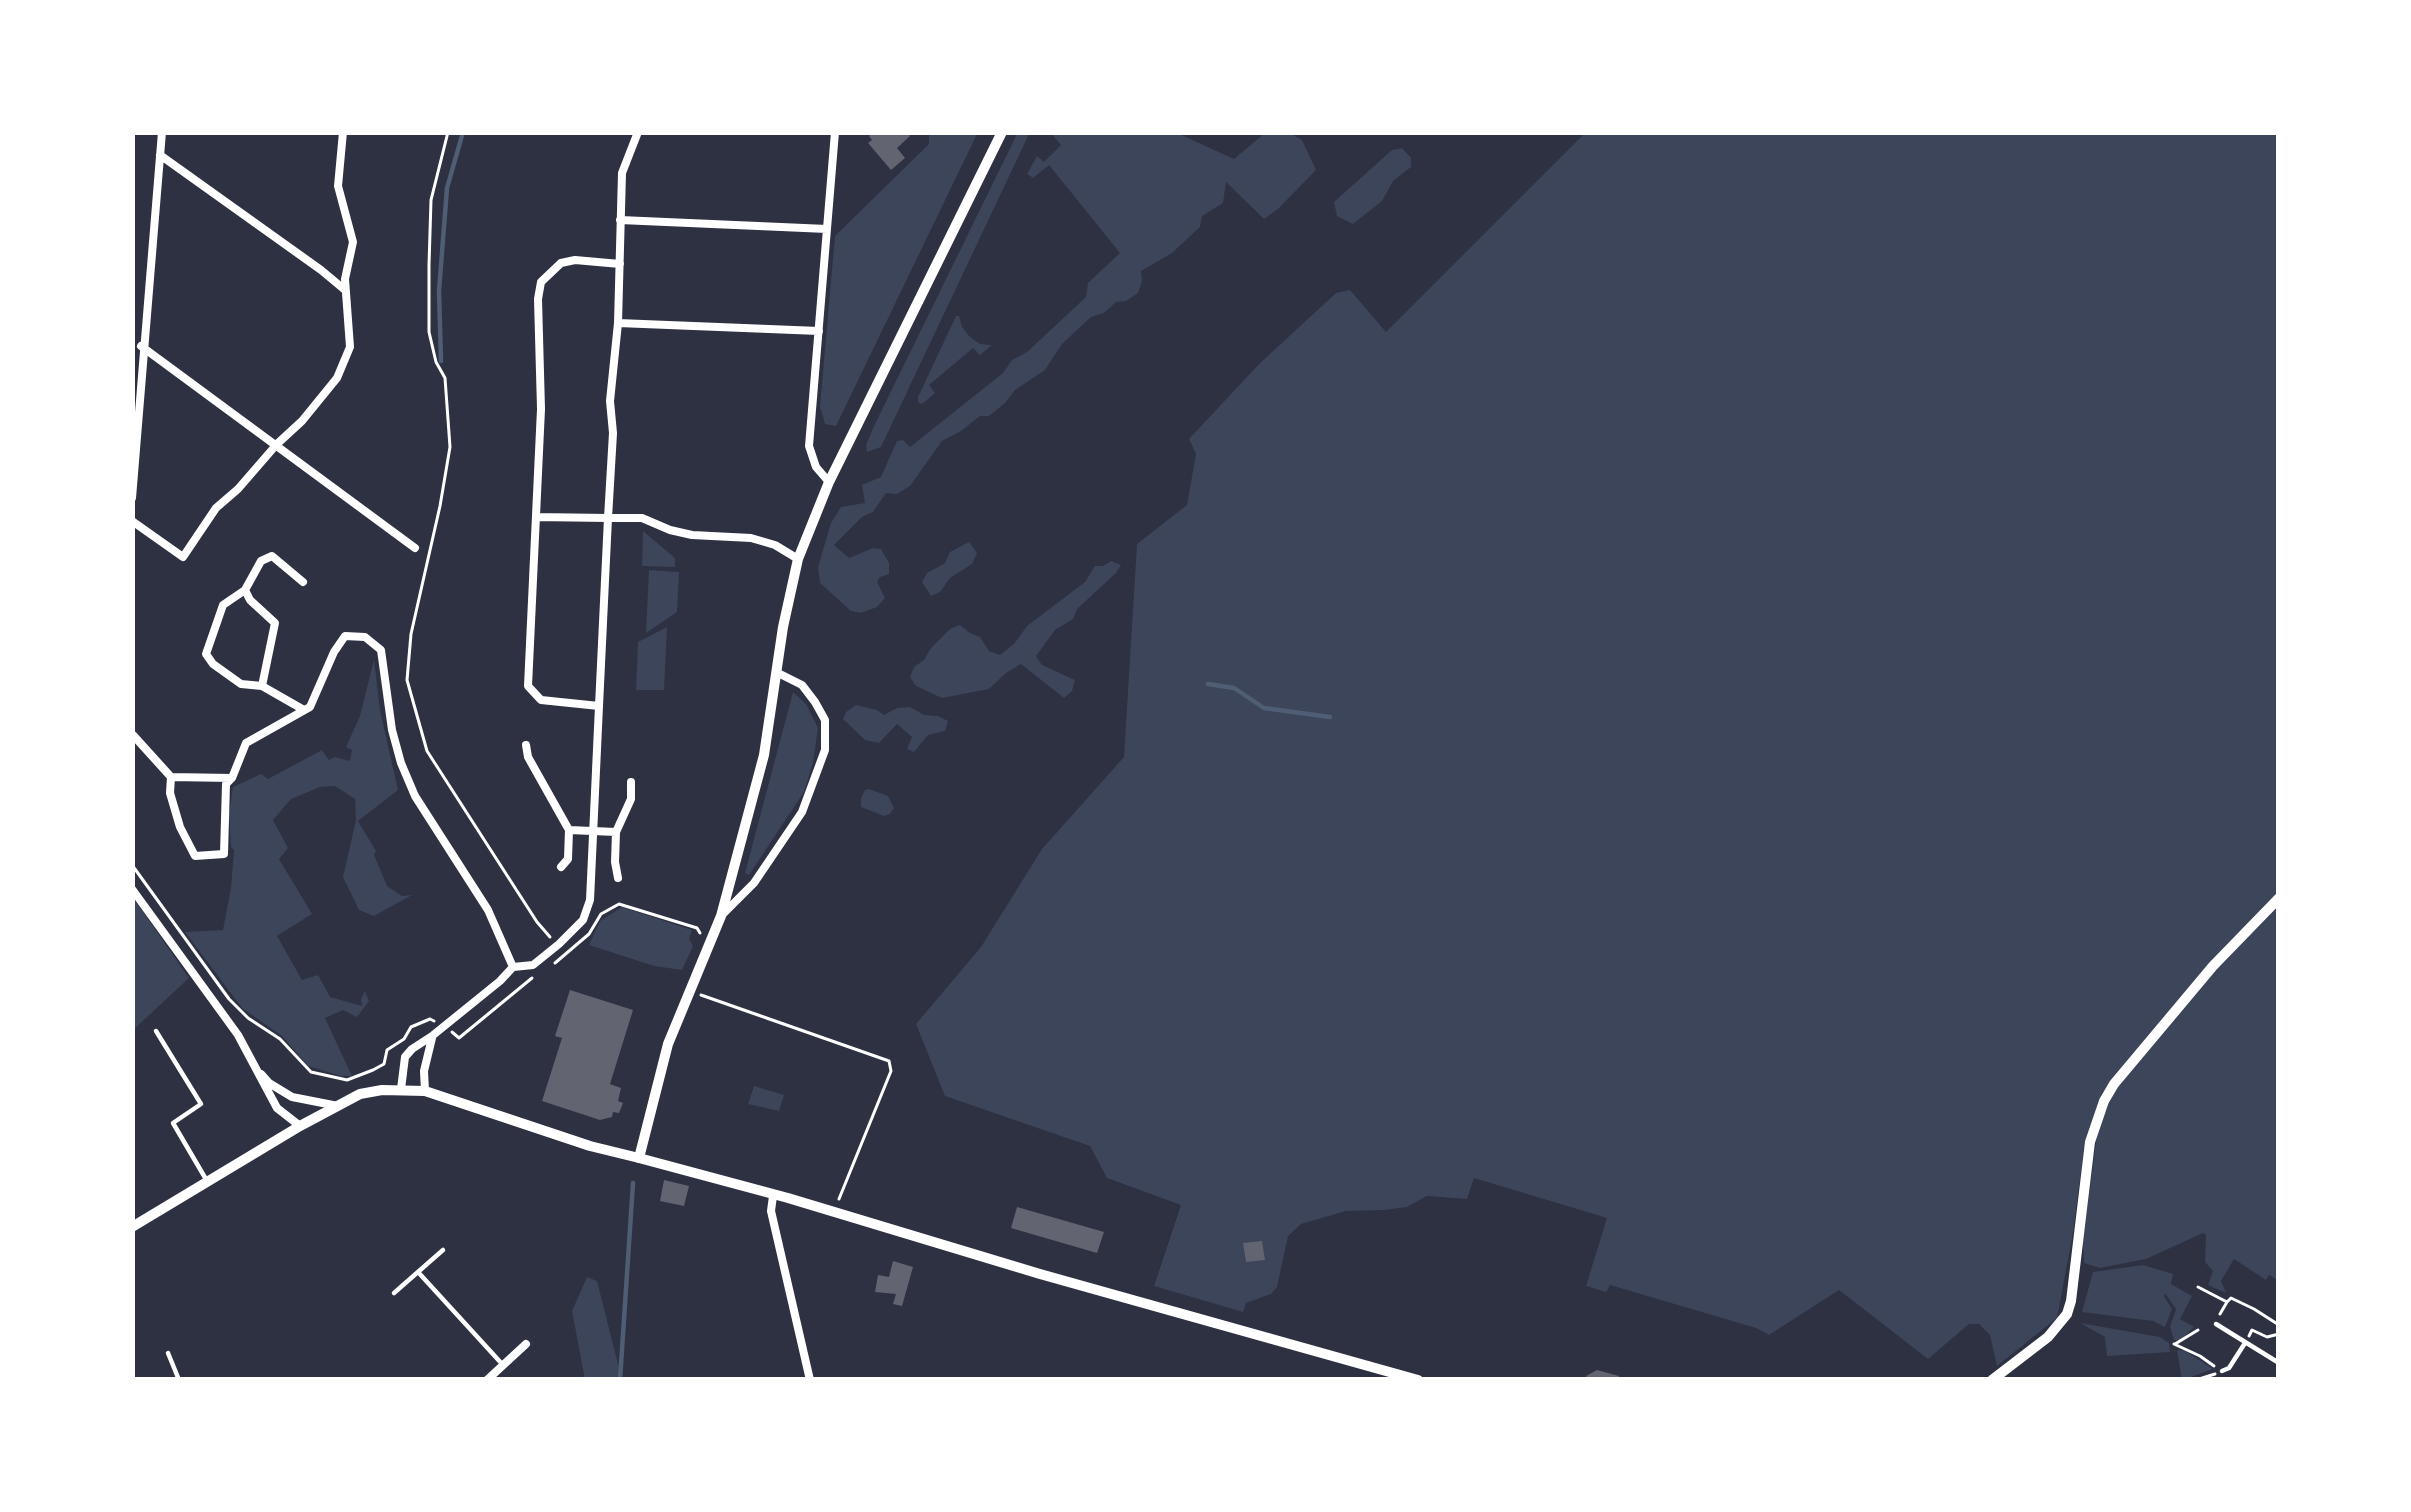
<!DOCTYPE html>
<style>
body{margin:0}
#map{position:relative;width:2411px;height:1512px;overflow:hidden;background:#2d3142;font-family:Lato,sans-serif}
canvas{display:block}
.frame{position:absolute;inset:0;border:135px solid #fff;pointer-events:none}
</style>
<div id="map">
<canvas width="2411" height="1512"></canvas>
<div class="frame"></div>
</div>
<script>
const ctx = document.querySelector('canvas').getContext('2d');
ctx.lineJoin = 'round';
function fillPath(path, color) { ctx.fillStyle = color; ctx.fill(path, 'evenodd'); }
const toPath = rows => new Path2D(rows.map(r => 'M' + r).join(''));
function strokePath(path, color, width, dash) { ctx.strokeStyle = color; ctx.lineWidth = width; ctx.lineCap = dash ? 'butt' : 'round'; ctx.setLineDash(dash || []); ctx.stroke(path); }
fillPath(toPath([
 [929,132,978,132,836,426,825,424,820,406,835,236,929,144],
 [1018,132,1030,132,881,447,867,452,866,445,875,424],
 [1050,132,1175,132,1234,159,1266,132,1288,132,1302,140,1316,170,1278,209,1264,219,1226,182,1223,203,1202,216,1200,227,1172,253,1141,271,1142,281,1138,293,1126,301,1116,302,1104,313,1091,317,1062,344,1045,370,1015,390,1005,403,989,416,980,416,961,431,942,441,910,486,897,494,886,493,873,512,862,517,834,545,849,558,873,548,881,549,889,563,889,574,880,577,877,582,885,598,877,607,861,613,851,611,820,583,818,567,831,523,841,507,865,503,862,485,881,477,897,441,903,440,910,447,1003,373,1012,360,1027,352,1086,297,1088,283,1120,253,1049,165,1033,178,1027,174,1037,156,1044,162,1061,145],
 [1586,132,2279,132,2279,1281,2269,1275,2266,1280,2234,1259,2221,1281,2226,1293,2208,1285,2213,1271,2205,1262,2206,1235,2203,1233,2146,1259,2100,1268,2084,1263,2083,1240,2103,1090,2084,1148,2073,1233,2057,1318,1997,1366,1990,1335,1979,1324,1969,1324,1928,1359,1839,1290,1769,1335,1756,1328,1610,1285,1606,1292,1586,1286,1607,1218,1474,1178,1467,1199,1427,1196,1407,1207,1384,1210,1346,1211,1301,1224,1288,1236,1277,1287,1271,1294,1246,1303,1243,1312,1154,1286,1181,1205,1107,1178,1090,1146,945,1096,916,1024,981,947,1042,849,1124,757,1137,544,1187,505,1196,454,1189,439,1259,364,1336,293,1350,290,1386,332],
 [1402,148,1411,158,1411,167,1393,181,1382,201,1353,224,1337,216,1334,202,1392,150],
 [956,316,959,316,962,327,970,337,980,344,992,345,980,355,973,348,929,385,935,393,922,404,918,402,918,397],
 [643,531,675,558,675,567,642,566],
 [969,542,977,553,972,564,950,578,940,592,931,596,922,582,927,573,945,563,950,552],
 [1111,561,1121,565,1116,573,1077,609,1073,619,1055,630,1036,656,1042,665,1075,680,1072,691,1064,698,1021,664,1006,673,989,689,942,698,916,686,910,677,914,667,924,660,931,648,950,629,960,625,970,633,980,637,989,651,1000,655,1014,644,1027,626,1085,582,1095,566,1103,566],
 [649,570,679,572,677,612,646,633],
 [667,627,664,690,636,690,638,642],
 [374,660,380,710,398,790,358,821,376,851,374,855,387,886,402,896,412,895,374,916,359,910,343,877,356,820,355,799,335,786,320,787,291,799,273,820,288,848,279,859,312,914,277,936,302,980,318,975,330,997,362,1006,361,999,365,991,369,1001,357,1017,343,1010,325,1018,352,1076,341,1076,308,1066,282,1036,242,1008,185,932,223,930,231,888,234,850,231,847,229,814,233,787,261,774,268,779,322,750,329,760,335,757,350,761,352,750,346,747,360,716],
 [793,692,806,704,818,728,813,763,804,792,749,875,745,873],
 [856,705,877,710,884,715,897,708,910,707,924,715,938,716,948,721,945,731,928,735,914,752,907,749,912,737,897,724,879,743,865,740,843,719,846,712],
 [869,789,888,796,894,808,890,814,884,816,861,807,861,798,865,790],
 [132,896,189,978,132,1031],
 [622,907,692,930,689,939,693,946,682,970,654,966,589,945,600,921],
 [754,1086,784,1095,779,1111,748,1104],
 [2143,1265,2173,1274,2171,1284,2192,1296,2180,1319,2194,1327,2181,1340,2174,1340,2170,1327,2176,1309,2165,1293,2164,1296,2172,1309,2165,1327,2153,1321,2082,1312,2093,1272],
 [587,1277,597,1281,622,1380,585,1380,572,1311],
 [2080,1323,2160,1337,2169,1343,2170,1352,2107,1356,2105,1337],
 [2177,1350,2185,1351,2213,1369,2182,1380]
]), '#3c4559');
strokePath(toPath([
 [441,361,439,291,447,188,463,132],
 [1208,684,1234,688,1264,708,1330,717],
 [620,1380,633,1183]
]), '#4f5d75', 4.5);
fillPath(toPath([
 [873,132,906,132,910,136,897,148,905,158,891,170,868,143,872,140,869,136],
 [570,990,633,1010,610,1084,621,1088,618,1101,623,1103,619,1113,613,1112,612,1117,600,1120,542,1101,562,1038,555,1036],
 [664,1180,689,1186,684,1206,660,1201],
 [1017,1207,1104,1232,1097,1253,1011,1228],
 [1262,1241,1265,1260,1246,1262,1243,1243],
 [893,1261,913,1267,902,1306,893,1304,896,1294,875,1292,878,1275,889,1277],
 [1597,1370,1619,1376,1618,1380,1588,1380,1586,1376]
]), '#626471');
strokePath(toPath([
 [448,132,431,200,429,265,429,332,436,362,445,378,450,447,440,506,411,634,407,680,427,751,537,922,550,937],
 [132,865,229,999,248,1018,280,1039,311,1072,347,1080,373,1070,384,1064,387,1050,404,1039,411,1027,430,1019,434,1021],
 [555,963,589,934,601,914,619,904,697,928,700,933],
 [701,995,889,1061,891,1071,839,1199],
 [452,1032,459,1038,532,978],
 [2198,1287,2227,1302,2220,1314],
 [2228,1301,2231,1298,2254,1309,2279,1325],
 [2249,1336,2252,1330,2267,1337,2279,1334],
 [2174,1344,2200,1356,2214,1366],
 [2175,1344,2198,1330],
 [2196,1380,2215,1374]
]), '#fff', 3);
strokePath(toPath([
 [156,1031,201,1104,173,1123,207,1181],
 [418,1272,503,1365],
 [394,1293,443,1250],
 [2216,1324,2279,1363],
 [168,1353,179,1380],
 [2222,1371,2229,1368,2245,1343]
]), '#fff', 4.5);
strokePath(toPath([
 [638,132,622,173,618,323,610,401,613,433,608,518,642,518,670,530,692,535,751,538,775,545,798,559],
 [160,155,321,270,345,290],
 [620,220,827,229],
 [618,323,819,331],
 [141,346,415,548],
 [829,482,816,467,809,446,835,132],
 [132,498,162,132],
 [536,517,608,518,599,706,541,700,528,686,541,409,538,299,541,282,561,263,575,260,620,264],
 [132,521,183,557,216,508,238,489,277,444,302,421,337,378,350,347,345,279,353,242,338,186,343,132],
 [303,582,272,556,261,561,245,590,250,600,275,623,262,686,304,710],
 [245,590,223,605,206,654,213,664,241,684,262,686],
 [133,735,171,777,232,778,246,743,310,707,334,652,345,636,365,637,381,650,392,730,401,763,415,796,488,910,513,967,500,981,432,1036,412,1049,405,1057,401,1089],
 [526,745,528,757,569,830,616,832,631,799,631,782],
 [171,777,170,793,180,827,195,856,224,854,226,784,231,779],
 [616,832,615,862,618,878],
 [561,867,568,859,569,830],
 [132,889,238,1035,277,1108,300,1126],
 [721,916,754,883,802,812,825,750,825,720,815,702,802,685,776,672],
 [513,967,533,965,559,944,583,920,590,900,599,706],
 [261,1074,269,1083,292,1097,338,1106],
 [425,1091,424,1071,432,1038],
 [773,1196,771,1211,810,1380],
 [487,1380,526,1344]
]), '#fff', 8);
strokePath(toPath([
 [639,1158,788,1198,1040,1274,1418,1380],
 [1992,1380,2048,1337,2067,1314,2071,1301,2090,1142,2104,1101,2114,1084,2213,966,2279,898]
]), '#fff', 10);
strokePath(toPath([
 [132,1227,300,1126,360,1094,382,1090,425,1091,590,1146,639,1158,668,1044,721,916,764,755,783,627,798,559,829,482,1002,132]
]), '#fff', 10);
</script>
